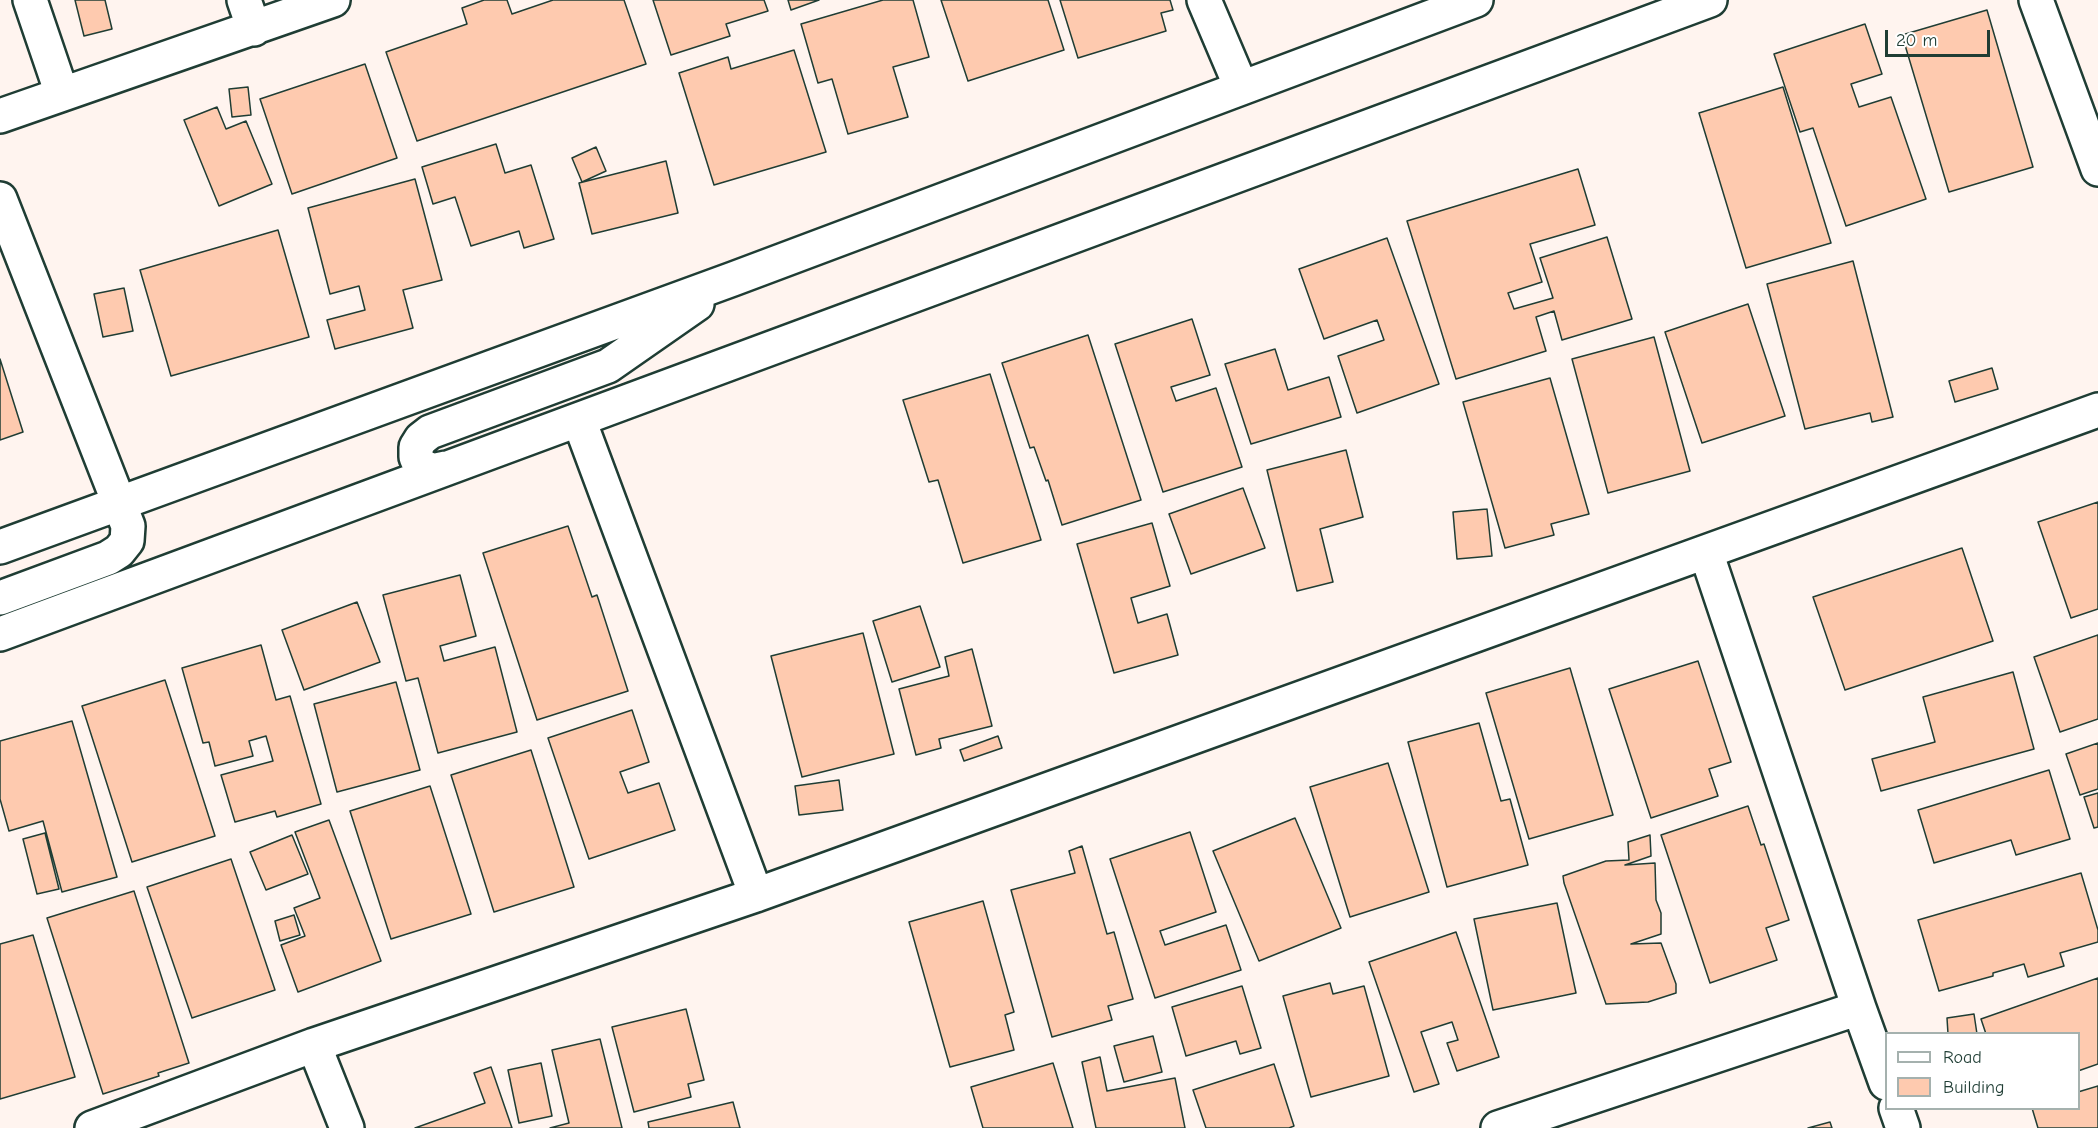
<!DOCTYPE html>
<style>
body{margin:0}
#map{position:relative;width:2098px;height:1128px;overflow:hidden;background:#fff4ef;font-family:"Comic Neue",sans-serif}
canvas{display:block}
.legend{position:absolute;left:1885px;top:1032px;width:195px;height:78px;box-sizing:border-box;background:#fff;border:2px solid #a5b1ae;margin:0;padding:8px 10px;list-style:none;font-size:18px;color:#1f3d34}
.legend li{display:flex;align-items:center;gap:12px;height:30px}
.legend b{width:30px;border:2px solid #a5b1ae}
.scale{position:absolute;left:1885px;top:30px;width:105px;height:27px;box-sizing:border-box;border:3px solid #1f3d34;border-top:0;padding-left:8px;font-size:18px;line-height:21px;white-space:nowrap;color:#1f3d34;-webkit-text-stroke:4px #fff;paint-order:stroke}
</style>
<div id="map">
<canvas width="2098" height="1128"></canvas>
<ul class="legend">
<li><b style="height:8px;background:#fff"></b>Road</li>
<li><b style="height:16px;background:#fecaaf"></b>Building</li>
</ul>
<div class="scale">20 m</div>
</div>
<script>
const ctx = document.querySelector('canvas').getContext('2d');
ctx.lineJoin = 'round';
function fillPath(path, color) { ctx.fillStyle = color; ctx.fill(path, 'evenodd'); }
const toPath = rows => new Path2D(rows.map(r => 'M' + r).join(''));
function strokePath(path, color, width, dash) { ctx.strokeStyle = color; ctx.lineWidth = width; ctx.lineCap = dash ? 'butt' : 'round'; ctx.setLineDash(dash || []); ctx.stroke(path); }
const building = toPath([
 [75,0,105,0,112,29,84,36,75,0],
 [484,0,507,0,512,14,553,0,624,0,646,64,417,141,386,52,467,24,462,8,484,0],
 [653,0,764,0,768,11,726,24,730,36,671,55,653,0],
 [788,0,819,0,791,10,788,0],
 [883,0,913,0,929,57,893,67,908,117,848,134,832,79,818,83,801,24,883,0],
 [941,0,1048,0,1064,50,968,81,941,0],
 [1060,0,1170,0,1173,10,1161,13,1166,31,1078,58,1060,0],
 [1987,10,2033,167,1949,192,1902,35,1987,10],
 [1865,24,1882,74,1851,84,1859,107,1891,97,1926,199,1846,226,1813,128,1800,132,1774,54,1865,24],
 [794,50,826,152,714,185,679,73,728,57,731,69,794,50],
 [365,64,397,158,292,194,260,99,365,64],
 [248,87,251,115,232,117,229,89,248,87],
 [1783,87,1831,243,1746,268,1699,113,1783,87],
 [217,107,226,129,246,121,272,184,219,206,184,120,217,107],
 [496,144,505,173,531,165,554,239,524,248,519,231,471,246,455,197,433,204,422,167,496,144],
 [596,147,606,171,582,182,572,158,596,147],
 [666,161,678,213,592,234,579,183,666,161],
 [1578,169,1595,225,1530,244,1542,282,1508,293,1514,309,1553,298,1540,258,1607,237,1632,319,1562,340,1554,311,1536,317,1546,351,1456,379,1407,221,1578,169],
 [415,179,442,280,403,290,413,328,335,349,327,320,365,310,359,286,330,294,308,208,415,179],
 [278,230,309,337,171,376,140,270,278,230],
 [1387,238,1439,384,1357,413,1338,356,1384,340,1377,320,1324,339,1299,269,1387,238],
 [1853,261,1893,417,1872,422,1870,413,1805,429,1767,284,1853,261],
 [124,288,133,331,103,337,94,294,124,288],
 [1748,304,1785,416,1702,443,1665,332,1748,304],
 [1192,319,1210,375,1171,387,1176,401,1216,388,1242,467,1163,492,1115,344,1192,319],
 [1088,335,1141,500,1062,525,1048,480,1046,481,1034,447,1030,448,1002,363,1088,335],
 [1654,337,1690,471,1608,493,1572,359,1654,337],
 [1275,349,1288,390,1329,377,1341,417,1251,444,1225,364,1275,349],
 [0,359,23,432,0,440,0,359],
 [1992,368,1998,389,1955,402,1949,381,1992,368],
 [990,374,1041,540,963,563,938,480,929,482,903,400,990,374],
 [1550,378,1589,514,1551,524,1554,535,1505,548,1463,402,1550,378],
 [1346,450,1363,517,1320,529,1333,582,1297,591,1267,470,1346,450],
 [1243,488,1265,548,1191,574,1169,514,1243,488],
 [2098,502,2098,609,2071,618,2038,522,2098,502],
 [1487,509,1492,556,1457,559,1453,512,1487,509],
 [1152,523,1170,586,1131,598,1138,623,1167,614,1178,655,1114,673,1077,544,1152,523],
 [568,526,592,597,597,595,628,691,537,720,483,553,568,526],
 [1962,548,1993,641,1845,690,1813,597,1962,548],
 [460,575,476,636,440,646,444,661,495,647,517,732,438,753,418,678,406,681,383,595,460,575],
 [357,602,380,662,304,690,282,630,357,602],
 [920,606,940,667,892,682,873,621,920,606],
 [863,633,894,754,802,777,771,656,863,633],
 [2098,635,2098,719,2060,732,2034,657,2098,635],
 [261,645,276,700,290,696,321,804,277,817,275,811,235,822,221,775,273,761,266,736,249,741,253,756,215,766,209,742,203,743,182,668,261,645],
 [972,649,992,726,939,739,941,748,916,755,899,689,949,676,945,657,972,649],
 [1698,661,1731,762,1709,769,1718,796,1651,818,1609,689,1698,661],
 [1570,668,1613,815,1529,839,1486,693,1570,668],
 [2013,672,2034,749,1881,791,1872,759,1935,742,1923,697,2013,672],
 [165,680,215,836,132,862,82,706,165,680],
 [396,682,420,770,337,792,314,704,396,682],
 [632,710,649,762,620,772,628,793,659,783,675,830,589,859,548,738,632,710],
 [72,721,117,877,62,892,43,821,9,831,0,799,0,741,72,721],
 [1479,723,1501,801,1510,799,1528,865,1447,887,1408,742,1479,723],
 [998,736,1002,748,964,761,960,750,998,736],
 [2098,743,2098,789,2080,795,2066,754,2098,743],
 [531,750,574,887,494,912,451,775,531,750],
 [1388,763,1429,892,1350,917,1310,787,1388,763],
 [2049,770,2070,839,2016,855,2011,840,1934,863,1918,810,2049,770],
 [839,780,843,810,799,815,795,786,839,780],
 [430,786,471,914,391,939,350,811,430,786],
 [2098,793,2098,827,2094,828,2084,797,2098,793],
 [1748,806,1761,845,1764,844,1789,920,1766,928,1777,960,1710,983,1661,835,1748,806],
 [1295,818,1341,928,1259,961,1213,851,1295,818],
 [329,820,381,961,298,992,281,945,305,936,294,908,320,898,295,832,329,820],
 [1190,832,1216,912,1160,931,1165,945,1226,925,1241,970,1155,998,1110,859,1190,832],
 [45,833,59,889,37,894,23,839,45,833],
 [292,835,308,874,266,890,250,852,292,835],
 [1650,835,1651,856,1625,865,1655,863,1656,900,1661,913,1661,934,1631,944,1661,943,1676,984,1676,993,1648,1002,1606,1004,1564,883,1563,876,1606,861,1629,860,1628,842,1650,835],
 [1082,846,1107,934,1114,932,1133,999,1108,1006,1112,1020,1052,1037,1011,890,1075,873,1069,851,1082,846],
 [231,859,275,990,192,1018,147,887,231,859],
 [2081,873,2098,930,2098,942,2060,953,2064,966,2028,977,2024,964,1993,973,1993,976,1939,991,1918,920,2081,873],
 [134,891,189,1063,158,1073,159,1076,103,1094,47,918,134,891],
 [983,901,1014,1012,1005,1015,1014,1050,950,1067,909,922,983,901],
 [1557,903,1576,993,1493,1010,1474,919,1557,903],
 [294,915,300,935,280,941,275,921,294,915],
 [1456,932,1499,1057,1457,1071,1447,1043,1458,1040,1452,1022,1421,1032,1439,1084,1414,1092,1369,962,1456,932],
 [33,935,75,1077,0,1099,0,944,33,935],
 [2098,978,2098,1064,2078,1071,2078,1034,1986,1034,1981,1019,2098,978],
 [1330,983,1333,994,1364,986,1389,1076,1311,1097,1283,996,1330,983],
 [1242,986,1261,1048,1240,1054,1236,1041,1186,1056,1172,1007,1242,986],
 [686,1009,704,1080,688,1084,691,1097,634,1112,612,1027,686,1009],
 [1974,1014,1977,1034,1948,1034,1947,1018,1974,1014],
 [1153,1036,1162,1072,1124,1082,1114,1046,1153,1036],
 [600,1039,622,1128,550,1128,569,1123,552,1050,600,1039],
 [1100,1057,1107,1091,1175,1078,1185,1128,1096,1128,1082,1062,1100,1057],
 [541,1063,552,1116,519,1123,508,1070,541,1063],
 [1053,1063,1073,1128,983,1128,971,1087,1053,1063],
 [1274,1064,1294,1126,1289,1128,1206,1128,1193,1090,1274,1064],
 [491,1067,512,1128,415,1128,485,1103,474,1073,491,1067],
 [2098,1086,2098,1128,2038,1128,2032,1108,2078,1108,2078,1092,2098,1086],
 [733,1102,740,1128,649,1128,648,1122,733,1102],
 [1830,1122,1832,1128,1808,1128,1830,1122]
]);
fillPath(building, '#fecaaf');
strokePath(building, '#1f3d34', 1.5);
const minor = toPath([
 [30,0,62,94],
 [244,0,254,29],
 [1204,0,1241,87],
 [2036,0,2098,169],
 [0,116,333,0],
 [0,199,128,526,127,541,119,551,108,558,0,598],
 [579,420,756,895],
 [446,468,432,471,419,464,416,457,416,447,421,439,430,432,608,366,697,304],
 [0,547,733,279,1476,0],
 [1706,552,1859,1008,1886,1083],
 [0,634,1710,0],
 [314,1045,347,1128],
 [1896,1108,1903,1128],
 [92,1128,314,1045,756,895,2098,410],
 [1498,1128,1859,1008]
]);
strokePath(minor, '#1f3d34', 38);
strokePath(minor, '#fff', 33);
</script>
